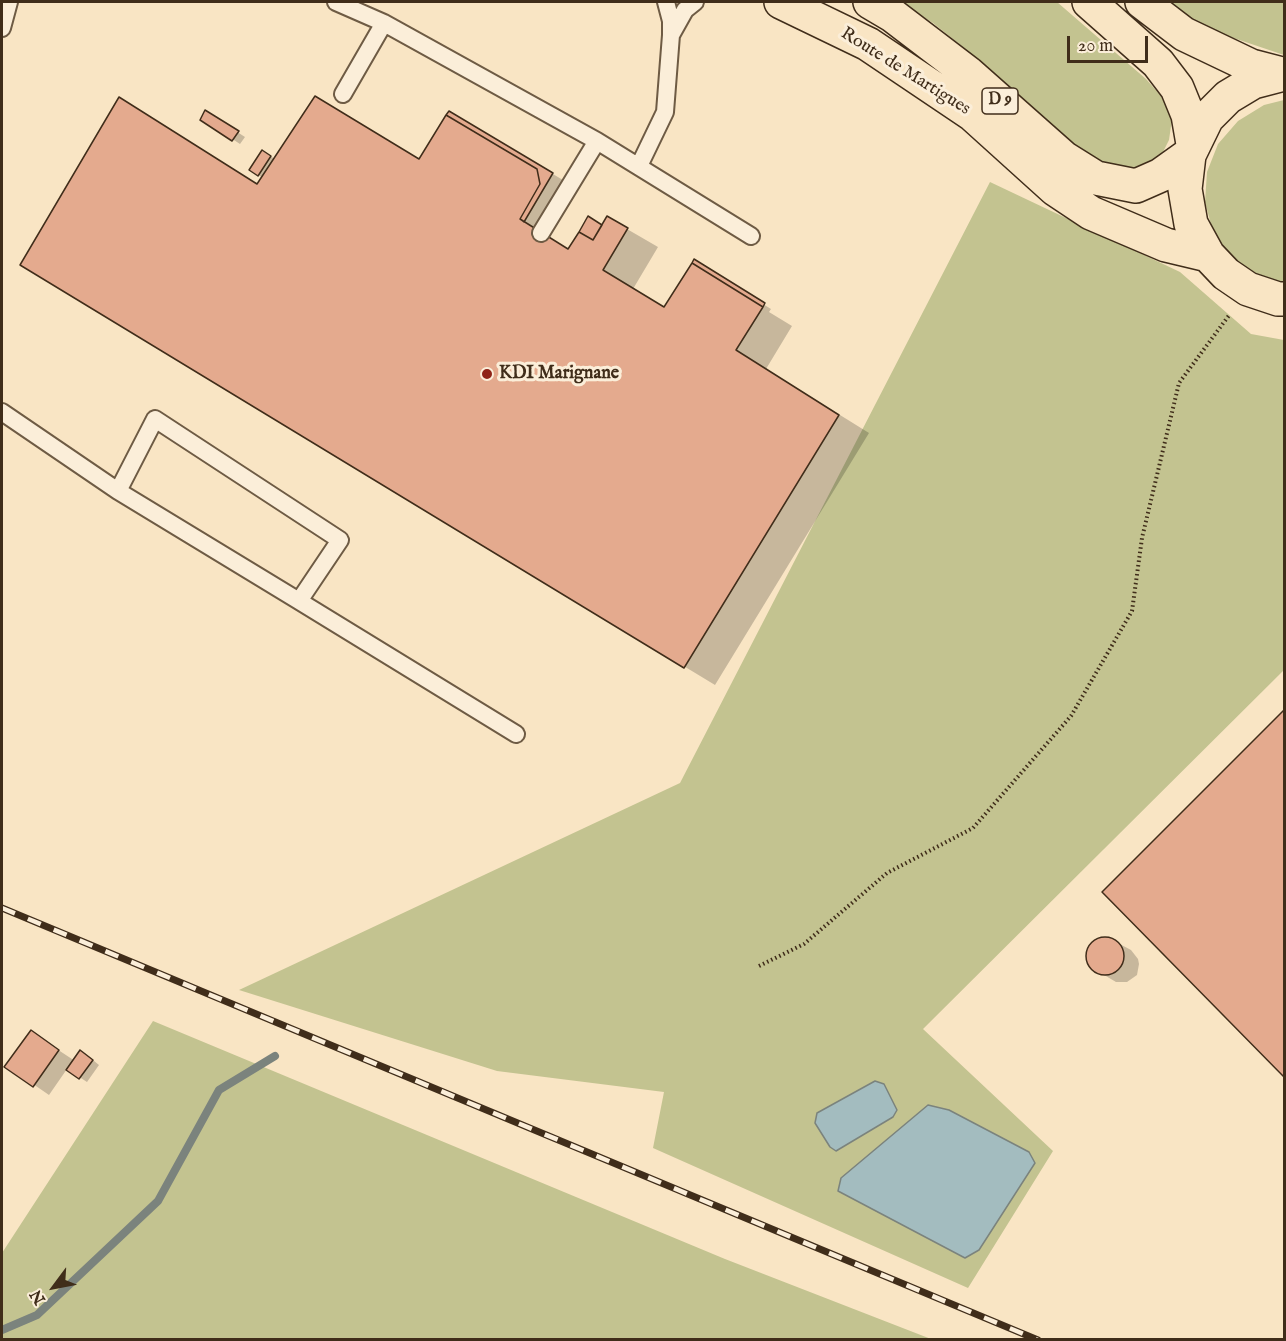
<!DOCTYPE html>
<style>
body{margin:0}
#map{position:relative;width:1286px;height:1341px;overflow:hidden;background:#f9e5c4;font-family:"IM FELL English",serif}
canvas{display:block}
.frame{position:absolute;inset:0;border:3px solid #402d1a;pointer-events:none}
.north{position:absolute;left:24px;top:1257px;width:60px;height:60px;-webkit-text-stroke:4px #fbeed9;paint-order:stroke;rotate:238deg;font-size:16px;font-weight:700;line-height:24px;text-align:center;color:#402d1a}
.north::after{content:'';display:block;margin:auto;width:21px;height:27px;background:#402d1a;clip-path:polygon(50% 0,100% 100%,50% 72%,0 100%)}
.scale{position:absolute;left:1067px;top:36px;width:81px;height:27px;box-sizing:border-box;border:3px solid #402d1a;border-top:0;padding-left:8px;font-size:18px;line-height:21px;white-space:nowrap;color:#402d1a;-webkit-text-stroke:4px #fbeed9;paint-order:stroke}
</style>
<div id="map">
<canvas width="1286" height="1341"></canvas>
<div class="frame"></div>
<div class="north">N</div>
<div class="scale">20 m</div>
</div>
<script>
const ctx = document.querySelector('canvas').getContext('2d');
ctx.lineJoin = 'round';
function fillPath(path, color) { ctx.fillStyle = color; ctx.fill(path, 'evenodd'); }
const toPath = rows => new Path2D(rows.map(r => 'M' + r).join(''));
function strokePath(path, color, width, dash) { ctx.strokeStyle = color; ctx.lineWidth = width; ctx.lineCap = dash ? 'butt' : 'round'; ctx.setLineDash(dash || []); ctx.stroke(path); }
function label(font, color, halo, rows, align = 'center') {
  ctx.font = font + ' "IM FELL English",serif'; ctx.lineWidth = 6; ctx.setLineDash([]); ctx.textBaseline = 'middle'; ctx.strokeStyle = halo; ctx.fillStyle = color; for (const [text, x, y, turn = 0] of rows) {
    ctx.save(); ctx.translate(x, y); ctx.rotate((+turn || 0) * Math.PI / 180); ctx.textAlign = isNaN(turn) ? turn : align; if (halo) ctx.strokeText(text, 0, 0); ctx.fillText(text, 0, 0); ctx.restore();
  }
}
fillPath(toPath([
 [899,2,1057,2,1146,79,1161,96,1172,119,1169,140,1160,158,1143,169,1120,171,1100,163,1085,154,985,65,933,23],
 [1167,2,1284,2,1284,55,1201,27],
 [1284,100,1284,286,1254,276,1230,257,1213,232,1205,202,1207,172,1218,144,1238,121,1264,105],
 [990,182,1180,272,1251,334,1284,340,1284,670,923,1029,1053,1151,968,1288,653,1148,664,1092,497,1071,239,990,680,783],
 [153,1021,725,1259,931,1339,2,1339,2,1253]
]), '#c3c390');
const water = toPath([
 [875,1081,884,1084,897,1110,893,1117,836,1151,830,1147,815,1123,817,1113,875,1081],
 [928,1105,949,1110,1029,1152,1035,1163,979,1250,965,1258,838,1191,841,1178,928,1105]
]);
fillPath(water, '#a3bcbf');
strokePath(water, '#7b837d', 1.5);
fillPath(toPath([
 [120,99,258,185,263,178,251,170,263,152,275,159,420,160,450,113,568,183,571,202,549,238,569,250,603,226,608,218,658,247,633,289,665,309,694,261,771,309,769,312,792,326,766,369,869,433,715,685,22,265],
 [206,112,245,137,240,144,202,119],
 [1284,712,1284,1075,1104,892],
 [1103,939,1114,941,1131,950,1138,959,1139,964,1137,975,1127,982,1116,982,1094,969,1091,965,1088,954,1093,944],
 [31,1032,75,1061,88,1056,99,1065,87,1082,67,1069,49,1095,7,1066]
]), '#0003');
strokePath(toPath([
 [2,1330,37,1315,158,1201,219,1090,275,1056]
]), '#7b837d', 8);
const building = toPath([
 [315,96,419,159,446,115,537,169,540,184,520,219,568,249,579,232,593,240,607,216,628,228,603,270,664,307,692,263,763,307,736,350,839,415,684,668,20,265,119,97,257,184,315,96],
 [205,110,239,131,232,141,200,120,205,110],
 [449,111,553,173,524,222,520,219,540,184,537,169,446,115,449,111],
 [262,150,271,156,258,176,249,170,262,150],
 [588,216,602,225,593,240,579,232,588,216],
 [694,259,765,303,763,307,692,263,694,259],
 [1284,710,1284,1077,1102,892,1284,710],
 '1086 956a19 19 0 1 1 38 0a19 19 0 1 1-38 0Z',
 [31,1030,59,1050,33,1087,4,1067,31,1030],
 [80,1050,93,1060,79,1079,66,1070,80,1050]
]);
fillPath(building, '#e4aa8e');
strokePath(building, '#402d1a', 1.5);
const lane = toPath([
 [336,2,384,23,597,141,751,236],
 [666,2,671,21,671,35,685,10,695,2],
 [2,28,9,2],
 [343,94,384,23],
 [639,166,665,112,671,35],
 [541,233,597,141],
 [2,412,118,491,299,601,340,540,155,419,118,491],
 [299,601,516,734]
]);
const primary = toPath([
 [781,2,868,44,972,114,1055,189,1091,213,1166,245,1208,255],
 [870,2,892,15,968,73,1064,158,1096,178,1136,186,1161,175,1189,155],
 [1089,2,1158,63,1177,88,1188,115,1193,144],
 [1142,2,1184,34,1251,66,1282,74],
 [1284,74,1253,82,1228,97,1207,118,1189,155,1185,189,1191,224,1208,255,1226,274,1248,289,1278,299,1284,299]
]);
strokePath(lane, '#6e5b44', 20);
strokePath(primary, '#402d1a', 36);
strokePath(toPath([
 [759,966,804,944,887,873,973,828,1071,716,1132,611,1142,538,1179,383,1230,314]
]), '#402d1a', 4, [1.5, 3]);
strokePath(lane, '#fbeed9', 16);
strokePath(primary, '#f9e5c4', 33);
const rail = toPath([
 [2,908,1038,1340]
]);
strokePath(rail, '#402d1a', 7);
strokePath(rail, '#fbeed9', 4.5, [14]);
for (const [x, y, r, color] of [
 [487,374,6,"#8f2418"]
]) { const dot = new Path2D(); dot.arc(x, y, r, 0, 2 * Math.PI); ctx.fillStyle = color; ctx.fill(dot); strokePath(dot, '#fbeed9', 2); }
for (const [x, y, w] of [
 [1000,101,36]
]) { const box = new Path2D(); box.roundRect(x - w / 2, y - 13, w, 26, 4.5); ctx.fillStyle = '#fbeed9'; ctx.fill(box); strokePath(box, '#402d1a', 1.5); }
label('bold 16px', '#402d1a', null, [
 ["D 9",1000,101]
]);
label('18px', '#402d1a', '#fbeed9', [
 ["Route de Martigues",905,72,32]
]);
label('bold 18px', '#402d1a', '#fbeed9', [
 ["KDI Marignane",499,374]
], 'left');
</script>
